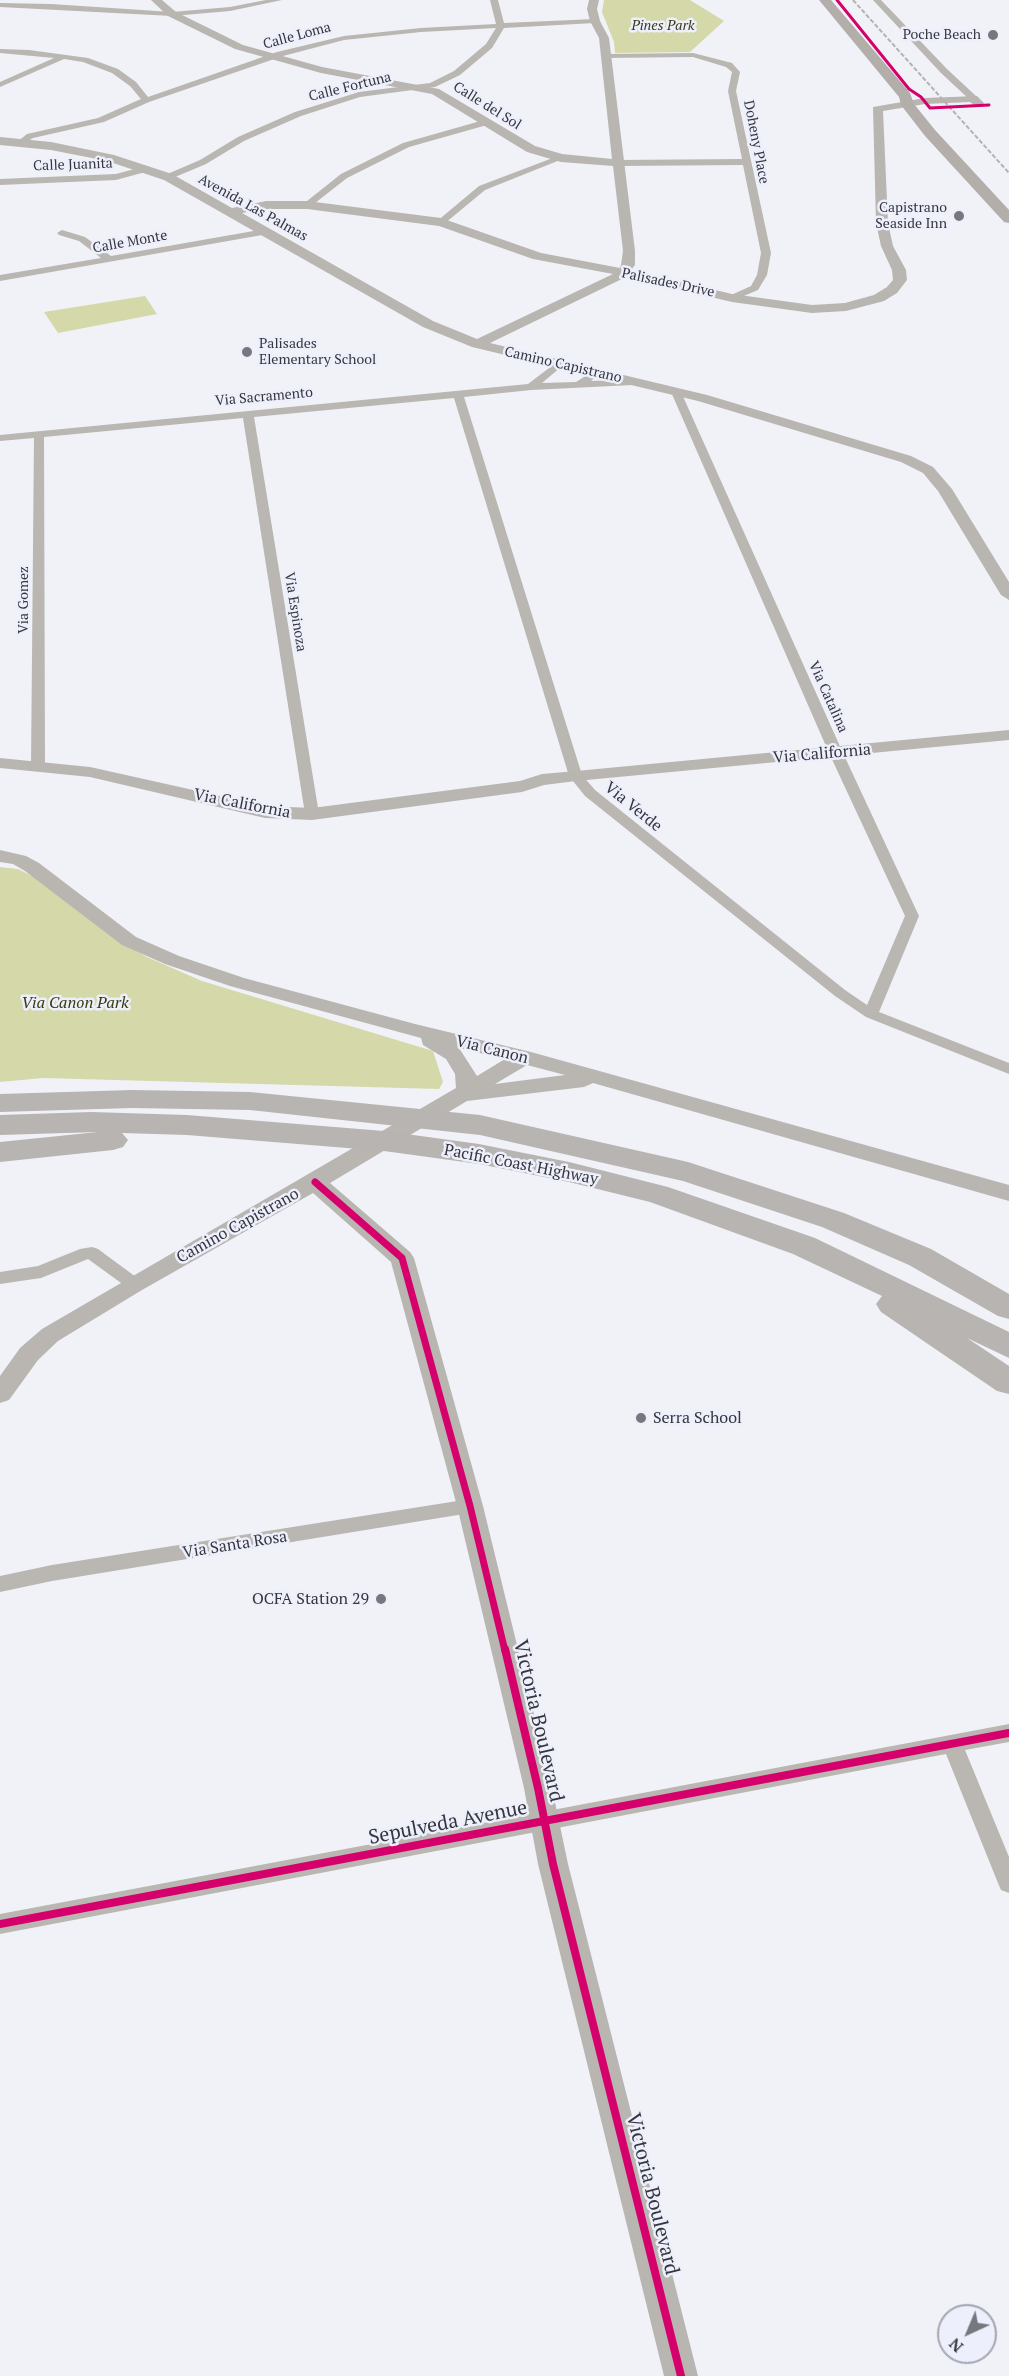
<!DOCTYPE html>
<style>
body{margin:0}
#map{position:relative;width:1009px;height:2376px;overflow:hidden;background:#f0f2f8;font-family:"PT Serif",serif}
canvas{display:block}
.north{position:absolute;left:937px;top:2304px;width:60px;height:60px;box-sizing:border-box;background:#edf0fc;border:2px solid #a4a6af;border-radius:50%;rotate:224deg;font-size:16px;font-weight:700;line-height:24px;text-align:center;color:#36373c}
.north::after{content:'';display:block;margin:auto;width:21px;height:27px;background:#77787e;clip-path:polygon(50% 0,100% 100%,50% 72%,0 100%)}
</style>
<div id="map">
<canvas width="1009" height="2376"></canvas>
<div class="north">N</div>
</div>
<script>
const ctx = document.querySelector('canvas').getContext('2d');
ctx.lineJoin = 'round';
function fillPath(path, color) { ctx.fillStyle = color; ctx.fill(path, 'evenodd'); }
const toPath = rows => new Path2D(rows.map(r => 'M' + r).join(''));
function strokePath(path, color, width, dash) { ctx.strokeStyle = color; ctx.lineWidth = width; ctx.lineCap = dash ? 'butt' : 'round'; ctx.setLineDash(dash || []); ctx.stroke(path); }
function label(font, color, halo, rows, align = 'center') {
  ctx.font = font + ' "PT Serif",serif'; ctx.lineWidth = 5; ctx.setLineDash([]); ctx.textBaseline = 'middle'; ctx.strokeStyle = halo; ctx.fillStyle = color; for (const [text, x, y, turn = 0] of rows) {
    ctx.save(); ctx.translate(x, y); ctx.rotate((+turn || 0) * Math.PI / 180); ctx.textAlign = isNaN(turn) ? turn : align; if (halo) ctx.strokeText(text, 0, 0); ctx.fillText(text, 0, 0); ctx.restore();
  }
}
fillPath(toPath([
 [604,0,690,0,724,21,690,52,615,53,614,42,602,12],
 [145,296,157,314,58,333,44,312],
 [0,867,18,869,38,879,111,936,147,957,202,981,433,1051,443,1082,439,1089,43,1078,0,1082]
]), '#d5d9a9');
fillPath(toPath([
 [266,0,282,0,230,11,172,16,0,7,0,3,51,4,172,12,230,7,266,0],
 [490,0,498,0,504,23,595,19,599,21,595,23,504,28,492,48,460,75,435,87,360,97,301,116,244,141,206,164,168,180,165,179,165,175,200,160,238,137,295,112,359,92,430,83,454,71,486,44,496,28,421,32,344,40,283,56,149,102,104,122,33,138,21,145,17,142,27,134,98,118,141,99,130,86,112,73,83,62,64,59,0,87,0,82,54,58,0,53,0,49,29,50,88,58,118,69,136,82,148,97,277,52,344,36,421,28,496,24,490,0],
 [873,0,881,0,947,69,976,96,976,100,970,100,941,73,873,0],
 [693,53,732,63,740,72,736,91,771,253,767,275,758,290,732,301,727,298,729,296,751,286,757,275,761,253,743,165,618,166,614,163,618,160,742,159,728,91,732,72,726,67,693,57,606,58,602,56,606,54,693,53],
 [484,120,488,123,487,125,409,147,347,178,310,207,302,205,341,174,403,143,484,120],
 [558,156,565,158,485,190,444,224,436,222,479,186,558,156],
 [146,166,149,167,149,171,116,180,0,185,0,179,116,174,146,166],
 [265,229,268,230,268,234,0,281,0,275,101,258,79,241,59,235,57,233,62,230,85,237,111,256,265,229],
 [557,362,561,363,561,367,542,383,576,382,595,370,600,373,591,381,633,379,638,382,633,385,531,390,464,397,582,775,595,790,845,990,867,1005,905,916,829,753,671,392,676,389,681,392,843,753,919,916,879,1012,1009,1063,1009,1074,866,1017,835,996,585,796,569,776,454,398,254,417,319,814,312,818,305,814,243,418,44,437,45,765,38,769,31,765,34,438,0,441,0,435,528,384,557,362],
 [92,1247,98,1249,140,1280,143,1284,140,1288,128,1288,88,1259,41,1278,0,1284,0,1272,38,1266,80,1249,92,1247],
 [470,1499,477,1501,479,1506,477,1511,470,1513,52,1581,0,1592,0,1576,52,1565,470,1499],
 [1009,1724,1009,1742,965,1750,1009,1857,1009,1893,1001,1890,998,1883,946,1754,0,1934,0,1914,1009,1724]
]), '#bab6b1');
fillPath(toPath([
 [151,0,162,0,176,12,243,45,322,67,439,89,535,146,562,154,612,159,599,38,590,21,587,9,589,0,599,0,597,9,600,21,609,38,635,251,635,265,631,270,732,294,812,305,845,303,874,295,887,287,893,280,892,270,881,246,876,223,873,107,925,98,977,96,984,103,982,105,974,105,970,102,925,104,883,111,888,223,893,246,906,270,907,280,897,293,884,301,846,311,812,313,732,302,626,277,490,343,707,395,911,456,933,467,952,489,1009,582,1009,600,1001,595,938,491,923,473,901,462,698,401,472,347,423,327,164,180,107,161,51,150,0,145,0,137,51,142,114,155,172,174,232,208,266,201,307,201,441,218,541,253,620,268,621,265,623,251,613,166,561,162,527,152,432,94,321,73,235,49,168,16,151,0],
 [266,209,307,209,439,226,533,259,613,274,477,339,433,321,242,213,266,209],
 [1009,730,1009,740,576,781,544,785,522,792,312,820,265,818,90,777,0,768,0,758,90,767,265,806,312,808,520,781,542,774,576,771,1009,730],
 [0,850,26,856,39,863,136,937,179,956,244,978,415,1024,531,1052,1009,1185,1009,1201,593,1083,584,1087,467,1101,330,1183,410,1252,414,1258,483,1506,552,1788,568,1864,698,2376,664,2376,538,1864,524,1788,457,1506,391,1262,313,1193,142,1290,58,1341,38,1360,9,1400,0,1403,0,1376,20,1348,42,1329,456,1088,455,1074,446,1059,423,1045,421,1038,230,986,165,964,122,945,25,871,13,864,0,862,0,850],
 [459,1048,505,1059,477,1076,459,1048],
 [527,1065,565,1075,495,1084,527,1065]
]), '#b9b5b1');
fillPath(toPath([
 [819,0,831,0,910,93,914,104,935,130,1009,210,1009,223,1004,222,925,136,901,105,899,97,819,0]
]), '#b3aea9');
fillPath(toPath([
 [132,1090,250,1092,480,1115,688,1162,844,1213,931,1249,1009,1294,1009,1319,998,1316,909,1265,822,1227,683,1181,480,1135,250,1110,132,1108,0,1112,0,1094,132,1090],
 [91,1112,187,1115,384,1131,479,1144,569,1162,668,1187,815,1238,1009,1332,1009,1358,967,1338,1009,1366,1009,1394,997,1391,881,1312,876,1304,882,1296,793,1254,650,1202,569,1182,479,1164,384,1151,187,1135,122,1133,128,1140,123,1147,113,1150,0,1162,0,1142,98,1132,0,1135,0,1115,91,1112]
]), '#b7b4b1');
strokePath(toPath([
 [853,0,1009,173]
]), '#b4b2b2', 2, [4.5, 2]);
strokePath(toPath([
 [837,0,909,89,921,97,930,108,989,105]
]), '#d6006c', 3);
strokePath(toPath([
 [315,1182,402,1258,470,1506,505,1651]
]), '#d6006c', 7);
strokePath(toPath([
 [505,1649,538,1788,553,1864,681,2376],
 [0,1924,1009,1733]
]), '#d6006c', 8);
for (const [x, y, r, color] of [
 [993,35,6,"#77787e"],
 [959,216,6,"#77787e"],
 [247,352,6,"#77787e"],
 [641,1418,6,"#77787e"],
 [381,1599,6,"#77787e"]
]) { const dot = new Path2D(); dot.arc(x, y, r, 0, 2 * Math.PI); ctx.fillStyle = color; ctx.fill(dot); strokePath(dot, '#edf0fc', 2); }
label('italic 14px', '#383a11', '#edf0fc', [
 ["Pines Park",663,26]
]);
label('14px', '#36373c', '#edf0fc', [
 ["Poche Beach",981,35],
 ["Capistrano",947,208],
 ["Seaside Inn",947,224],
 ["Palisades",259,344,"left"],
 ["Elementary School",259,360,"left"]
], 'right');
label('14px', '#36373c', '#edf0fc', [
 ["Calle Loma",297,36,-15],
 ["Calle Fortuna",350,87,-14],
 ["Calle del Sol",487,106,32],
 ["Doheny Place",756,142,79],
 ["Calle Juanita",73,165,-2],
 ["Avenida Las Palmas",253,208,29],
 ["Calle Monte",130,242,-10],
 ["Palisades Drive",668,283,12],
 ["Camino Capistrano",563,365,13],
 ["Via Sacramento",264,397,-5],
 ["Via Gomez",24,600,-90],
 ["Via Espinoza",295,612,81],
 ["Via Catalina",828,697,66]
]);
label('16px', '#36373c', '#edf0fc', [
 ["Via California",822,754,-5],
 ["Via California",242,804,11],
 ["Via Verde",633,807,39],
 ["Via Canon",492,1050,14],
 ["Pacific Coast Highway",521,1165,11],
 ["Camino Capistrano",238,1226,-29],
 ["Via Santa Rosa",235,1545,-9]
]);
label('italic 16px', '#383a11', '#edf0fc', [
 ["Via Canon Park",75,1003]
]);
label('16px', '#36373c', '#edf0fc', [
 ["Serra School",653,1418],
 ["OCFA Station 29",369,1599,"right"]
], 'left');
label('20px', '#36373c', '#edf0fc', [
 ["Victoria Boulevard",538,1721,77],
 ["Sepulveda Avenue",448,1823,-11],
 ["Victoria Boulevard",652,2194,76]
]);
</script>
